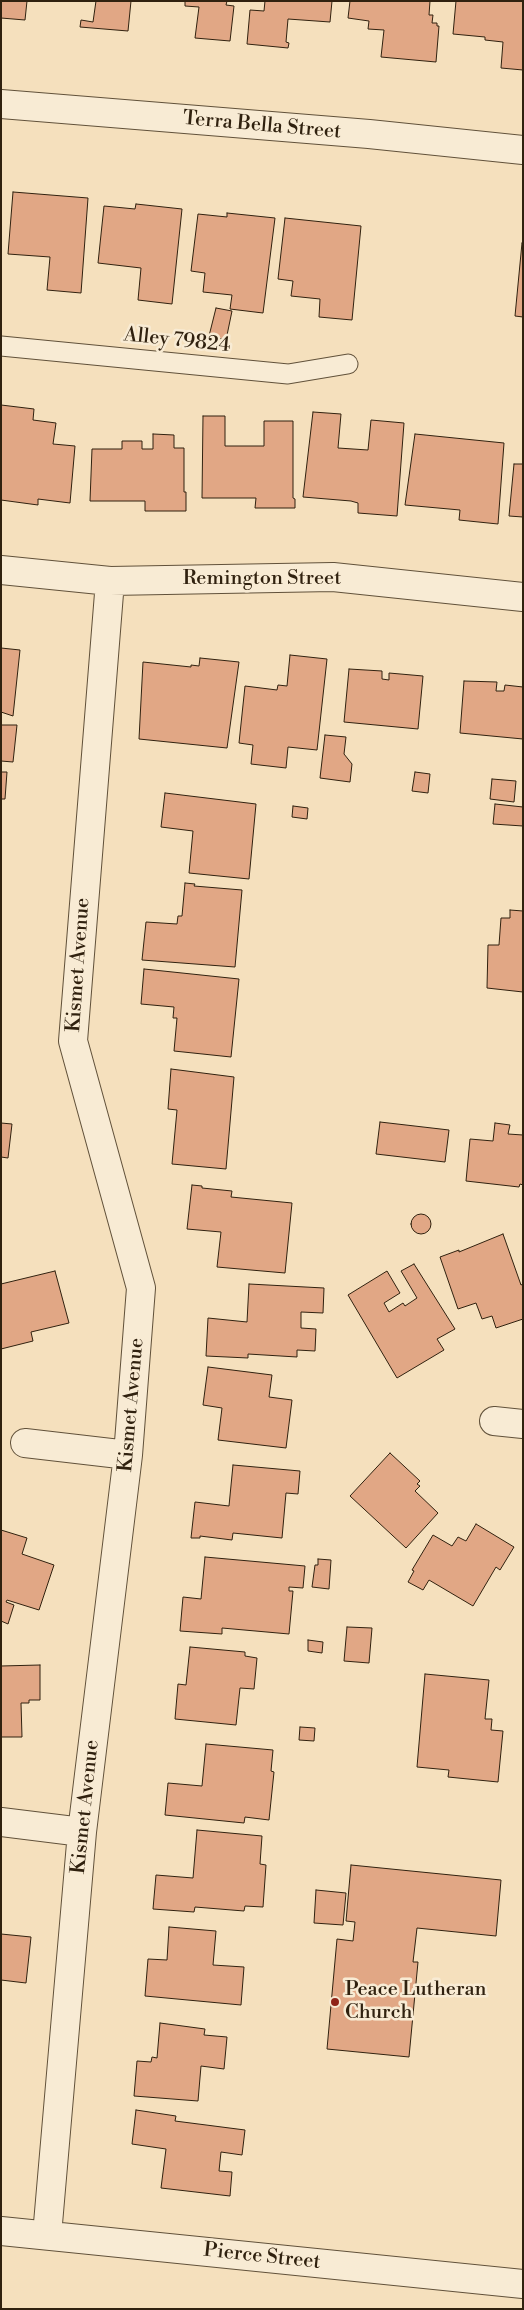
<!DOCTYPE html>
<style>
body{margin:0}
#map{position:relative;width:524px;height:2310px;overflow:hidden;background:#f5e0bd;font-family:"Libre Bodoni",serif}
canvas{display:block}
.frame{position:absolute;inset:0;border:2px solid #30210f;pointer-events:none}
</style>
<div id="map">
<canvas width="524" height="2310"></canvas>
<div class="frame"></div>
</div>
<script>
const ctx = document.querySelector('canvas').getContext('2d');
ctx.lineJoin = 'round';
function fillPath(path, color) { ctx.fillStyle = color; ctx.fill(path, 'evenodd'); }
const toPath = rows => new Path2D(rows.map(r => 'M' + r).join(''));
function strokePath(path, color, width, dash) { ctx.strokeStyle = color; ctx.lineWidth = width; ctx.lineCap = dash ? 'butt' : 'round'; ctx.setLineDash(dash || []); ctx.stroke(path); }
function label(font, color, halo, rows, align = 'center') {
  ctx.font = font + ' "Libre Bodoni",serif'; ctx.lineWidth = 5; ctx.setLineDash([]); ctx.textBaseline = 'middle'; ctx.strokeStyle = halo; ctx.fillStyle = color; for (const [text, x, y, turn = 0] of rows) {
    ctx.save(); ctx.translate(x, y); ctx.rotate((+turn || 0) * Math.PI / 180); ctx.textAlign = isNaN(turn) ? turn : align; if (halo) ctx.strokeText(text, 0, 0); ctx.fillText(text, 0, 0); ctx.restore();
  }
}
const building = toPath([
 [1,1,27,1,25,20,1,18,1,1],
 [96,1,131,1,128,31,80,27,81,20,93,22,96,1],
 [185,1,227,1,226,5,234,6,230,41,195,38,199,7,185,6,185,1],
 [265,1,332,1,330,22,288,19,286,42,289,43,288,48,247,44,250,10,264,11,265,1],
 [350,1,430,1,429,15,433,15,432,23,437,23,437,26,439,26,436,62,381,57,384,30,368,29,369,21,348,18,350,1],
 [456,1,523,1,523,70,501,68,503,42,485,40,485,37,453,34,456,1],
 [13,192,88,198,81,293,47,290,50,257,8,254,13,192],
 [136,204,182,209,172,304,138,300,141,268,98,263,104,206,135,209,136,204],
 [227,213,275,218,263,313,230,309,232,295,203,292,205,273,191,271,198,214,227,217,227,213],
 [285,218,361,226,352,320,319,317,320,299,291,296,293,281,278,279,285,218],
 [522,243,523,243,523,317,515,316,522,243],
 [216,308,232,311,226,340,209,336,216,308],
 [1,405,34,409,33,420,56,423,53,444,75,446,70,503,38,499,38,505,1,500,1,405],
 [313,412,341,414,338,448,368,450,371,420,404,423,397,516,358,513,358,503,351,501,303,497,313,412],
 [203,416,225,416,225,446,264,446,264,421,293,421,293,498,295,499,295,508,255,508,256,498,202,498,203,416],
 [153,434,174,435,174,448,184,448,184,492,186,492,186,511,145,511,145,501,90,501,92,449,122,449,122,441,142,441,142,449,153,449,153,434],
 [415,434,504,443,498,524,459,520,460,510,405,505,415,434],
 [514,464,523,464,523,517,509,516,514,464],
 [1,648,20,650,13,716,1,712,1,648],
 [290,655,327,659,317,750,288,747,286,768,251,764,253,745,239,743,245,686,277,690,278,685,287,686,290,655],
 [200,658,239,662,227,748,139,739,143,662,191,667,191,665,199,666,200,658],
 [349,669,382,671,382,679,389,680,389,673,423,676,418,729,344,722,349,669],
 [464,681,497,682,496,691,504,691,505,685,523,687,523,739,460,733,464,681],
 [1,725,17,725,13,762,1,761,1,725],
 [325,735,346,737,344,754,352,764,350,782,320,778,325,735],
 [1,772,7,772,5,799,1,799,1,772],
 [415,772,430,774,428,793,412,791,415,772],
 [492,779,516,781,514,802,490,799,492,779],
 [165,793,256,804,249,879,189,873,193,831,161,827,165,793],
 [495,804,523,807,523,826,493,824,495,804],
 [293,806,308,808,307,819,292,817,293,806],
 [185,883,195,884,194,886,242,890,235,967,142,960,146,922,177,924,178,916,182,916,185,883],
 [510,910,523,911,523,992,487,988,488,945,499,945,501,918,510,918,510,910],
 [144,969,239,979,231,1057,174,1051,177,1018,173,1018,174,1007,141,1004,144,969],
 [171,1069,234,1077,226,1169,172,1164,177,1110,168,1109,171,1069],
 [380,1122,449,1130,445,1162,376,1154,380,1122],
 [1,1123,12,1124,8,1158,1,1157,1,1123],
 [495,1123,510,1125,508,1134,523,1135,523,1185,520,1184,519,1187,466,1181,470,1139,493,1141,495,1123],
 [192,1185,202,1186,202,1188,232,1191,231,1197,292,1203,285,1273,217,1267,221,1232,187,1229,192,1185],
 '411 1224a10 10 0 1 1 20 0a10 10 0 1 1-20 0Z',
 [503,1234,521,1285,523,1284,523,1319,496,1328,492,1316,482,1319,476,1303,458,1309,440,1257,459,1250,459,1252,503,1234],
 [414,1264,455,1329,437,1339,444,1350,397,1378,348,1295,387,1271,400,1293,384,1303,389,1312,403,1303,405,1306,417,1298,401,1271,414,1264],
 [55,1271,69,1323,31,1332,33,1341,1,1349,1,1284,55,1271],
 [249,1284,324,1288,323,1313,301,1312,301,1328,316,1329,315,1351,297,1350,297,1357,248,1354,248,1358,206,1356,208,1318,247,1322,249,1284],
 [208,1367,272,1375,269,1397,292,1400,286,1448,218,1440,222,1408,203,1405,208,1367],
 [390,1453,420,1481,417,1484,420,1486,415,1491,438,1513,406,1548,350,1496,390,1453],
 [233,1465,300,1471,298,1494,286,1493,282,1538,233,1533,232,1540,200,1536,200,1538,191,1538,195,1502,229,1506,233,1465],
 [476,1524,514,1547,500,1570,496,1567,473,1606,429,1580,423,1590,408,1582,414,1571,412,1570,433,1535,452,1546,458,1537,466,1541,476,1524],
 [1,1530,27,1538,22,1554,54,1565,39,1610,7,1600,6,1602,14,1605,8,1624,1,1621,1,1530],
 [205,1557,305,1566,303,1588,289,1587,289,1591,293,1591,289,1634,222,1628,222,1634,180,1631,183,1597,201,1599,205,1557],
 [318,1559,331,1560,329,1589,312,1587,315,1565,318,1565,318,1559],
 [347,1627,372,1628,369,1663,344,1661,347,1627],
 [308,1640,323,1642,322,1653,308,1651,308,1640],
 [190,1647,245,1652,245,1656,257,1658,254,1689,240,1688,236,1725,175,1719,178,1684,186,1685,190,1647],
 [40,1665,40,1700,29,1700,29,1703,21,1703,22,1737,1,1737,1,1666,40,1665],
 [425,1674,489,1680,485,1719,492,1719,491,1730,503,1731,498,1782,448,1777,449,1770,417,1767,425,1674],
 [300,1727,315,1728,314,1741,299,1740,300,1727],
 [206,1744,273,1750,271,1771,274,1772,269,1820,245,1817,244,1823,165,1815,168,1783,202,1786,206,1744],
 [197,1830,262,1836,260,1864,266,1865,263,1907,245,1906,244,1911,195,1907,194,1912,153,1909,156,1875,193,1878,197,1830],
 [351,1865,501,1880,496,1936,417,1928,413,1962,418,1962,409,2057,327,2049,337,1939,353,1941,355,1922,346,1921,351,1865],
 [316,1890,346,1893,343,1925,314,1923,316,1890],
 [169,1927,216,1931,213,1965,244,1967,241,2005,145,1996,148,1959,167,1960,169,1927],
 [1,1934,31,1937,26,1983,1,1980,1,1934],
 [160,2023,205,2029,204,2035,227,2037,224,2069,201,2066,198,2101,134,2096,137,2061,151,2062,152,2057,157,2058,160,2023],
 [136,2110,176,2116,175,2121,245,2130,242,2155,221,2152,219,2171,232,2172,230,2196,161,2188,166,2149,132,2144,136,2110]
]);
fillPath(building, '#e1a785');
strokePath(building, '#30210f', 1);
const service = toPath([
 [1,346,288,374,348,364]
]);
const minor = toPath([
 [1,570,110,581,333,577,523,597],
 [494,1421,523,1424],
 [25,1443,128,1455],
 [1,1822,82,1832],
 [1,2231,523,2284],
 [47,2235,82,1832,128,1455,141,1288,73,1041,110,581]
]);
const tertiary = toPath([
 [1,104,369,134,523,150]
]);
strokePath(service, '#61513a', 21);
strokePath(minor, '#61513a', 30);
strokePath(tertiary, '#61513a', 30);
strokePath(service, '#f8ebd4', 19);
strokePath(minor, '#f8ebd4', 28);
strokePath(tertiary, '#f8ebd4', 28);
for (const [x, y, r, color] of [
 [335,2002,5,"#8f2418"]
]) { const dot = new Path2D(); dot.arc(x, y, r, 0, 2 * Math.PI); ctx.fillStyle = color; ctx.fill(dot); strokePath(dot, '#f8ebd4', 2); }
label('20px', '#30210f', '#f8ebd4', [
 ["Terra Bella Street",262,126,5],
 ["Alley 79824",177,341,6],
 ["Remington Street",262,579],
 ["Kismet Avenue",79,965,-86],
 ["Kismet Avenue",132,1405,-85],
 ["Kismet Avenue",86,1807,-84],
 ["Pierce Street",262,2257,6]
]);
label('20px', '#30210f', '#f8ebd4', [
 ["Peace Lutheran",345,1990],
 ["Church",345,2013]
], 'left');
</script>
